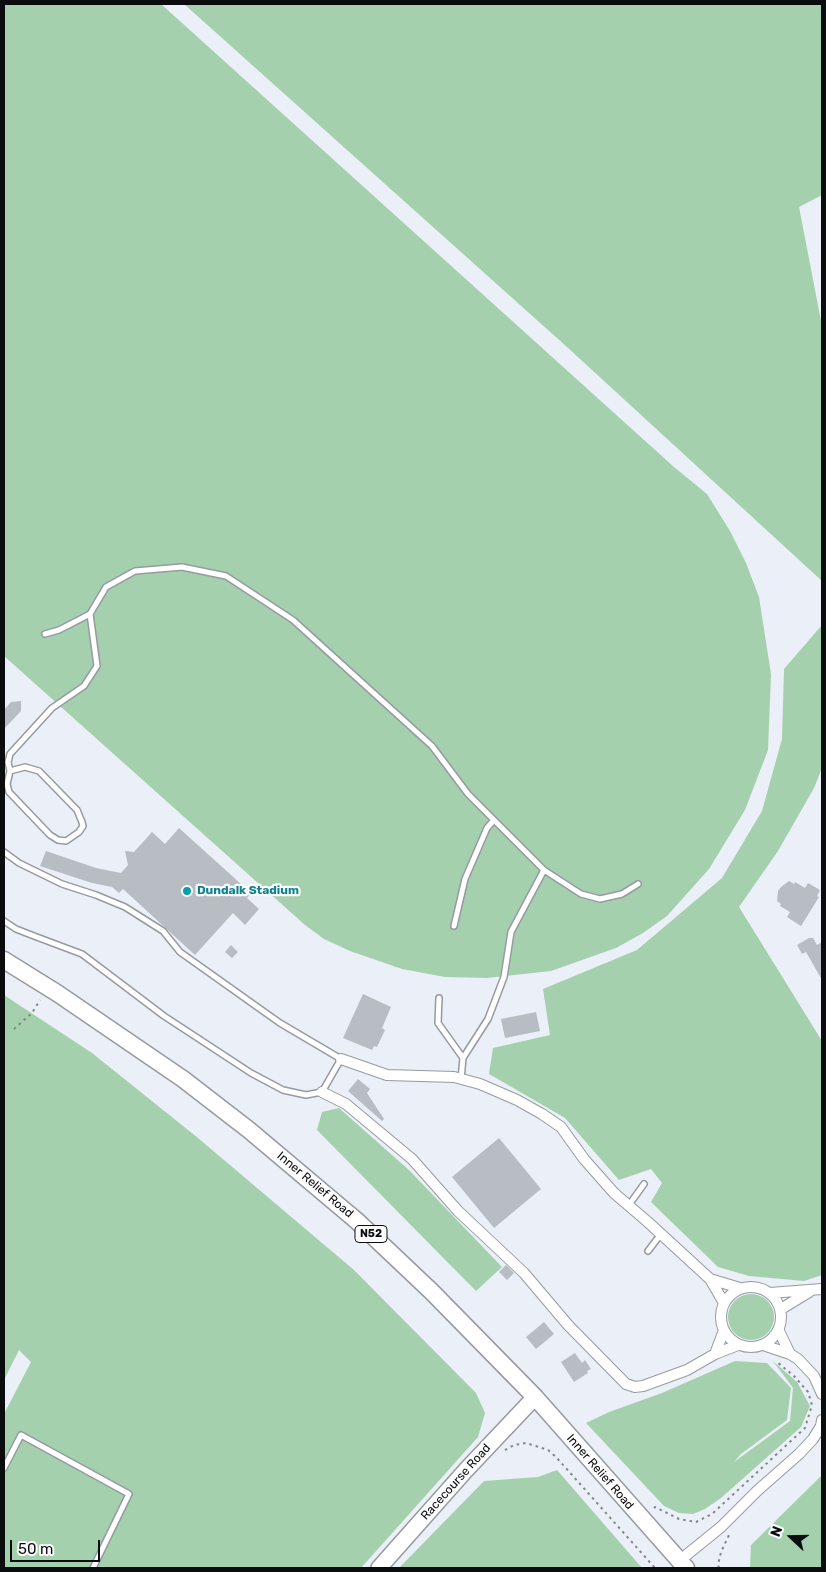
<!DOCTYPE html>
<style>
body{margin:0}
#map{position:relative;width:826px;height:1572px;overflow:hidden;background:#ebeff7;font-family:Rubik,sans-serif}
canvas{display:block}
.frame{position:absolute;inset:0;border:5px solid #0a0c0e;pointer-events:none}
.north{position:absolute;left:766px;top:1512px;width:50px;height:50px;-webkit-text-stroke:4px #fcfcfe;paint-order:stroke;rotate:291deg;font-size:14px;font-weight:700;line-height:20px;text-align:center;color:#0a0c0e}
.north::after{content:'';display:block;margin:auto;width:18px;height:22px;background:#0a0c0e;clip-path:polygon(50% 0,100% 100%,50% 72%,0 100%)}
.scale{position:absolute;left:10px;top:1540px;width:90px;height:22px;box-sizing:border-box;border:2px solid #0a0c0e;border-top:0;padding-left:6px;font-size:15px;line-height:18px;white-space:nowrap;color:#0a0c0e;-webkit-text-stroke:4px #fcfcfe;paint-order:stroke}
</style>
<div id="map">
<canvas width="826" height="1572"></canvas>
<div class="frame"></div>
<div class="north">N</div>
<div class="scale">50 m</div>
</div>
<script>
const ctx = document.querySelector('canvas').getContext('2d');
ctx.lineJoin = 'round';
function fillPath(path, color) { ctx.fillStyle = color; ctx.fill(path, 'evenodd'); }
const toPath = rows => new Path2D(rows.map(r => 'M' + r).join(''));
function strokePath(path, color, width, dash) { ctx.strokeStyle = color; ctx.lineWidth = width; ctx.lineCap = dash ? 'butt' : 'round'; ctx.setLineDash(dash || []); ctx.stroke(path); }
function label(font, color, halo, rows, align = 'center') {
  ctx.font = font + ' Rubik,sans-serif'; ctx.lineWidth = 4.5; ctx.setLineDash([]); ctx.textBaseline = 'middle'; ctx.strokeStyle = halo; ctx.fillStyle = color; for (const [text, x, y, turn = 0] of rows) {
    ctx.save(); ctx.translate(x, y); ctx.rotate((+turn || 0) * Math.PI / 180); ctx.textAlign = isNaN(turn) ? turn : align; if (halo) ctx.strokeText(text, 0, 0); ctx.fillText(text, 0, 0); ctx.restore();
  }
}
fillPath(toPath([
 [4,4,161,4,674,467,707,494,730,531,746,563,759,597,771,674,768,750,745,810,709,869,667,916,643,933,616,948,551,971,487,978,445,977,402,969,350,951,324,939,305,925,4,656],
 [184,4,822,4,822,195,799,207,822,326,822,581,567,347],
 [822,625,822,768,814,788,778,851,739,907,822,1041,822,1275,804,1281,749,1276,718,1267,651,1202,662,1183,651,1169,619,1180,565,1118,489,1074,493,1048,550,1035,543,989,637,950,722,878,762,811,782,739,784,669],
 [4,995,92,1053,198,1138,354,1270,476,1393,485,1413,478,1437,361,1568,4,1568,4,1414,31,1362,19,1350,4,1380],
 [339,1108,410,1171,502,1267,476,1291,317,1130,322,1112],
 '728 1317a23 23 0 1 1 46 0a23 23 0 1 1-46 0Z',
 [735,1361,767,1363,791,1388,787,1420,741,1454,734,1462,790,1421,793,1388,773,1361,797,1382,810,1406,801,1427,721,1498,705,1509,693,1514,679,1513,664,1506,586,1423,609,1412,662,1393],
 [557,1470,642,1568,399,1568,484,1481,538,1477],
 [822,1475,822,1568,750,1568,751,1545]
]), '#a5d0ad');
fillPath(toPath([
 [21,701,21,711,4,729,4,710,11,702],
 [179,828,251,893,247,898,259,909,245,925,233,913,195,955,123,889,119,893,112,887,92,883,40,866,46,851,96,868,121,873,128,865,125,851,134,852,152,832,165,844],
 [789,881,794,884,795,882,805,888,808,883,820,890,817,896,819,897,801,926,787,917,790,912,780,906,781,904,777,901,778,891,781,887],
 [809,938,813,938,817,945,822,942,822,980,806,952,802,954,797,945],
 [231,945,238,952,232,958,225,952],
 [363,994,391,1007,382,1028,385,1030,377,1047,374,1046,372,1050,343,1038],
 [536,1012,540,1031,505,1038,501,1019],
 [358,1079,370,1089,367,1093,384,1119,382,1121,348,1091],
 [499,1138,541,1189,494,1228,452,1177],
 [506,1265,514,1273,507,1280,499,1272],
 [544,1322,554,1334,536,1349,526,1337],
 [575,1353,582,1363,585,1360,591,1369,587,1371,588,1373,574,1382,561,1362]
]), '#b8bcc3');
const lane = toPath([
 [45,634,59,630,90,614,106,587,135,571,182,567,226,576,293,620,432,746,468,794,544,870,511,932,504,977,488,1019,463,1058,461,1079],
 [10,771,25,767,39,771,77,810,82,822,83,826,79,832,66,841,58,840,50,835,9,792,7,784,10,771,8,762,10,754,52,708,84,686,97,666,90,614],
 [4,852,19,863,62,884,96,895,125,907,163,931,180,952,256,1006,280,1023,341,1059,322,1092,306,1095,283,1090,251,1073,164,1016,82,954,34,936,16,929,4,921],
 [544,870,581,894,600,899,622,894,638,884],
 [454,926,465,879,487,828,494,820],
 [439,998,438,1023,463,1058],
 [629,1205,644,1184],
 [648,1251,661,1234],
 [4,1468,21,1435,129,1494,93,1568]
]);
const street = toPath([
 [341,1059,387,1075,454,1077,480,1084,517,1100,542,1114,561,1127,584,1159,614,1193,649,1223,710,1279,724,1303],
 [322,1092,346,1104,412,1159,458,1211,524,1273,568,1325,626,1384,635,1387,643,1386,687,1370,715,1354,738,1345],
 [710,1279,740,1288],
 '721 1317a30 30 0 1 1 60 0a30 30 0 1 1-60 0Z',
 [770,1293,822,1289],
 [781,1309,809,1292],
 [779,1331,790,1354],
 [763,1345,790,1354,798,1359,814,1376,822,1394],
 [715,1354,724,1330],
 [679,1561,721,1527,757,1491,799,1454,813,1439,821,1426,822,1420]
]);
const secondary = toPath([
 [379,1568,466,1470,535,1397]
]);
const primary = toPath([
 [4,960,57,993,183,1079,249,1130,357,1221,432,1292,535,1397,686,1568]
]);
strokePath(lane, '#969aa1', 8);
strokePath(street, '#969aa1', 12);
strokePath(secondary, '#969aa1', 18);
strokePath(primary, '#969aa1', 19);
strokePath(toPath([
 [14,1029,32,1013,40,1000],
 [505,1450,514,1445,526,1443,548,1450,556,1457,655,1568],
 [654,1508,655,1507,679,1519,696,1522,712,1514,805,1428,812,1405,808,1392,794,1376,777,1362],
 [719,1568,718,1565,721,1552,729,1535]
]), '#82858a', 2, [2.5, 4]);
strokePath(lane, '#fff', 5);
strokePath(street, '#fff', 10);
strokePath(secondary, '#fff', 15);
strokePath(primary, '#fff', 16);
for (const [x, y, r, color] of [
 [187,891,5,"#0f9aa8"]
]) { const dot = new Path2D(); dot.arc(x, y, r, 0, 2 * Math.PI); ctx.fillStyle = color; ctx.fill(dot); strokePath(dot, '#fcfcfe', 2); }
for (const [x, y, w] of [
 [371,1234,32]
]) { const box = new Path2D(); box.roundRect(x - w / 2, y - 8.5, w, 17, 4); ctx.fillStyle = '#fcfcfe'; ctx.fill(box); strokePath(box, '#0a0c0e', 1); }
label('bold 11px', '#0a0c0e', null, [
 ["N52",371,1234]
]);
label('bold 12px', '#0d838f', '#fcfcfe', [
 ["Dundalk Stadium",197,891]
], 'left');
label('12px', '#0a0c0e', '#fcfcfe', [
 ["Inner Relief Road",315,1185,40],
 ["Inner Relief Road",600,1472,49],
 ["Racecourse Road",456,1482,-48]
]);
</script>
